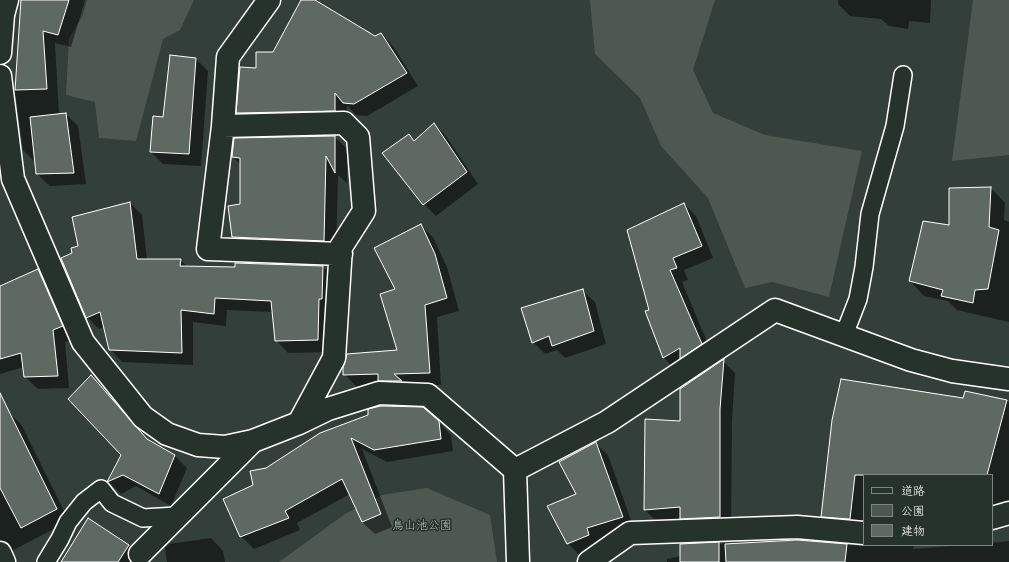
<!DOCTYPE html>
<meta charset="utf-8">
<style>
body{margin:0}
#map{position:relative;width:1009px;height:562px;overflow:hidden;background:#333f3a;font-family:"Patrick Hand","Klee One",sans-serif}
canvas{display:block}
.legend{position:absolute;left:863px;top:474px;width:130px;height:72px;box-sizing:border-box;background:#26332d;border:1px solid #7d8581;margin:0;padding:5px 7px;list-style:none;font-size:12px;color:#fff}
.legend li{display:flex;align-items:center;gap:8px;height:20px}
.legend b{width:20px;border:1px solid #7d8581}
</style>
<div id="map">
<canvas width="1009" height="562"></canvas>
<ul class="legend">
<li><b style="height:5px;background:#26332d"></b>道路</li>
<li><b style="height:11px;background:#4d5853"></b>公園</li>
<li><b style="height:11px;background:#5f6964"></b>建物</li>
</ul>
</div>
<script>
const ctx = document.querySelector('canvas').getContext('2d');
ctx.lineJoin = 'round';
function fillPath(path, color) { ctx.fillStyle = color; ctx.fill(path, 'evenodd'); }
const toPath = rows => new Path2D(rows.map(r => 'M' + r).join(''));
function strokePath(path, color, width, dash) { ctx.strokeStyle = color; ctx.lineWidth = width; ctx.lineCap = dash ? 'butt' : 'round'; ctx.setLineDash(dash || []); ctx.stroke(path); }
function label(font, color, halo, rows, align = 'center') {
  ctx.font = font + ' "Patrick Hand","Klee One",sans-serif'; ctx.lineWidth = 3; ctx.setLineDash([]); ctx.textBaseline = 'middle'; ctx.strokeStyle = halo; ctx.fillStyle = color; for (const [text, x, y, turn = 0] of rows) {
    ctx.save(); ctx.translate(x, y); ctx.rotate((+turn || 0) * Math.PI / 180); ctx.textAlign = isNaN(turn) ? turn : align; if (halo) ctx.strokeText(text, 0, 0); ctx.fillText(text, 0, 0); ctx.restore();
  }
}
fillPath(toPath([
 [87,0,194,0,180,30,163,39,136,141,99,138,95,102,66,95,69,38,82,17],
 [590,0,715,0,693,70,713,113,765,135,862,151,829,297,772,282,745,288,708,198,661,146,640,98,595,54],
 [973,0,1009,0,1009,155,952,161],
 [427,488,490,515,497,562,279,562,345,514,382,495]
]), '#4d5853');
fillPath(toPath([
 [22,0,85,0,71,47,55,43,59,114,66,114,78,126,86,184,50,186,37,174,35,162,23,150,15,91],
 [302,0,313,0,375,37,381,34,393,46,418,86,367,116,356,115,347,105,347,123,250,125,237,113,257,69,274,53],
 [838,0,931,0,930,23,909,21,908,29,889,26,881,19,850,16,838,4],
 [196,59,208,71,201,166,163,164,151,152,164,118],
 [434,124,446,136,478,184,436,216,424,204,409,135,415,141],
 [335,137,347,149,347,183,338,175,336,253,245,249,233,237,241,205,241,165,233,157],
 [991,188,1005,203,1004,220,1009,222,1009,322,957,310,948,301,924,296,910,281,950,226],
 [130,203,142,215,147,260,180,260,188,267,323,267,335,279,329,352,288,353,276,340,273,312,227,310,226,326,193,322,193,365,122,362,110,349,105,327,99,329,87,317,73,254],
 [684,204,696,216,713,258,684,270,688,280,682,282,713,356,676,370,664,358,647,312,650,311],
 [420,225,433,237,447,267,459,311,437,317,441,385,356,386,344,374,399,351,396,290],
 [38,270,50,282,74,339,65,342,69,388,38,389,25,377,24,367,0,374,0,297],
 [582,290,595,302,606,344,565,358,557,350,545,354,533,342],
 [723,361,735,373,732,422,731,529,693,531,682,520,657,522,645,510,646,420,681,422],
 [966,392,1009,402,1009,516,992,522,992,475,864,475,864,532,834,528,822,516,833,421,964,400],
 [8,412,21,424,69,521,0,557,0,416],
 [438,422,451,435,453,451,387,462,362,449,392,527,375,534,362,522,350,494,297,523,300,530,254,549,241,536,254,485,266,469,322,434],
 [149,442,174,455,187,468,171,506,136,486,121,494,109,482,122,455],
 [595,443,608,455,634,529,599,540,601,547,580,556,568,543,578,495],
 [211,538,223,551,225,562,167,562,165,548,169,544],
 [797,541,863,546,914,545,913,549,964,545,992,545,992,543,1009,541,1009,562,667,562,667,559,681,556,681,545],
 [128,546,144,562,62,562]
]), '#0007');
const building = toPath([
 [21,0,69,0,58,35,43,31,47,89,15,90,21,0],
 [301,0,315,0,375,36,381,33,407,73,354,104,343,103,335,93,335,111,236,113,240,67,256,68,256,52,273,52,301,0],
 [170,55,196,58,189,154,150,152,153,116,163,117,170,55],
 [66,113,74,173,36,174,30,117,66,113],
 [434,123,467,172,423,205,382,153,409,134,414,141,434,123],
 [335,136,335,173,326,156,324,241,232,237,228,206,240,204,240,158,232,157,234,138,335,136],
 [991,187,989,227,999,230,988,289,975,290,973,303,941,296,943,290,909,281,923,221,949,225,949,188,991,187],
 [130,202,137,259,181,259,180,266,235,267,235,263,323,266,322,299,319,299,318,340,275,341,271,301,215,298,214,314,181,310,182,353,109,350,100,312,86,318,61,258,72,253,71,248,78,246,72,217,130,202],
 [684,203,702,246,673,258,677,268,670,270,702,344,680,359,680,348,663,358,645,311,649,310,627,230,684,203],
 [421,224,435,254,447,298,425,305,430,373,394,374,402,381,378,381,378,374,343,375,343,368,347,354,397,350,380,294,395,289,374,248,421,224],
 [38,269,63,326,53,330,58,376,24,377,21,353,0,359,0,286,38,269],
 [583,289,594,331,552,346,549,336,532,343,521,308,583,289],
 [724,359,720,409,720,517,680,519,680,507,644,510,645,419,680,421,680,389,724,359],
 [91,375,147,439,175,455,159,494,123,475,107,482,121,455,68,399,91,375],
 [841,379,963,398,965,391,1007,400,987,475,855,475,850,519,821,517,832,420,841,379],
 [0,393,57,509,21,528,0,488,0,393],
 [381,406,423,407,439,421,441,439,374,450,351,438,381,514,362,522,342,479,285,511,289,518,240,537,223,499,253,485,250,471,266,468,320,433,368,415,368,409,381,406],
 [596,442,623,517,587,528,589,535,567,544,547,506,576,494,559,462,596,442],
 [88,518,129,545,118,562,61,562,88,518],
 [797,540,847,544,845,562,726,562,725,544,797,540],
 [719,542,719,562,680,562,680,544,719,542]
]);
fillPath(building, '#5f6964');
strokePath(building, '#fff', 1);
const lane = toPath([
 [844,335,858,299,864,267,870,214,895,126,903,75],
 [46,562,60,539,68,522,84,502,101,489,112,503,143,518,176,516]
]);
const street = toPath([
 [269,0,228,57,223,126,208,249,341,254],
 [0,53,3,15,7,0],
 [0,76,13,179,83,342,143,417,167,434,198,445,225,447,253,441,299,423,328,409,379,393,428,395,515,470,518,562],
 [223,126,344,123,358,137,364,211,341,247,334,358,299,423],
 [515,470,607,422,775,310,911,360,952,371,1009,379],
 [992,518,1009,513],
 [0,553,4,562],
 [140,554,253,441],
 [589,562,630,533,797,527,864,533]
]);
strokePath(lane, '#fff', 20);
strokePath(street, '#fff', 25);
strokePath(lane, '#26332d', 17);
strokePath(street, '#26332d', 22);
label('12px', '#b8bcba', '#26332d', [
 ["鳥山池公園",422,526]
]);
</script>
